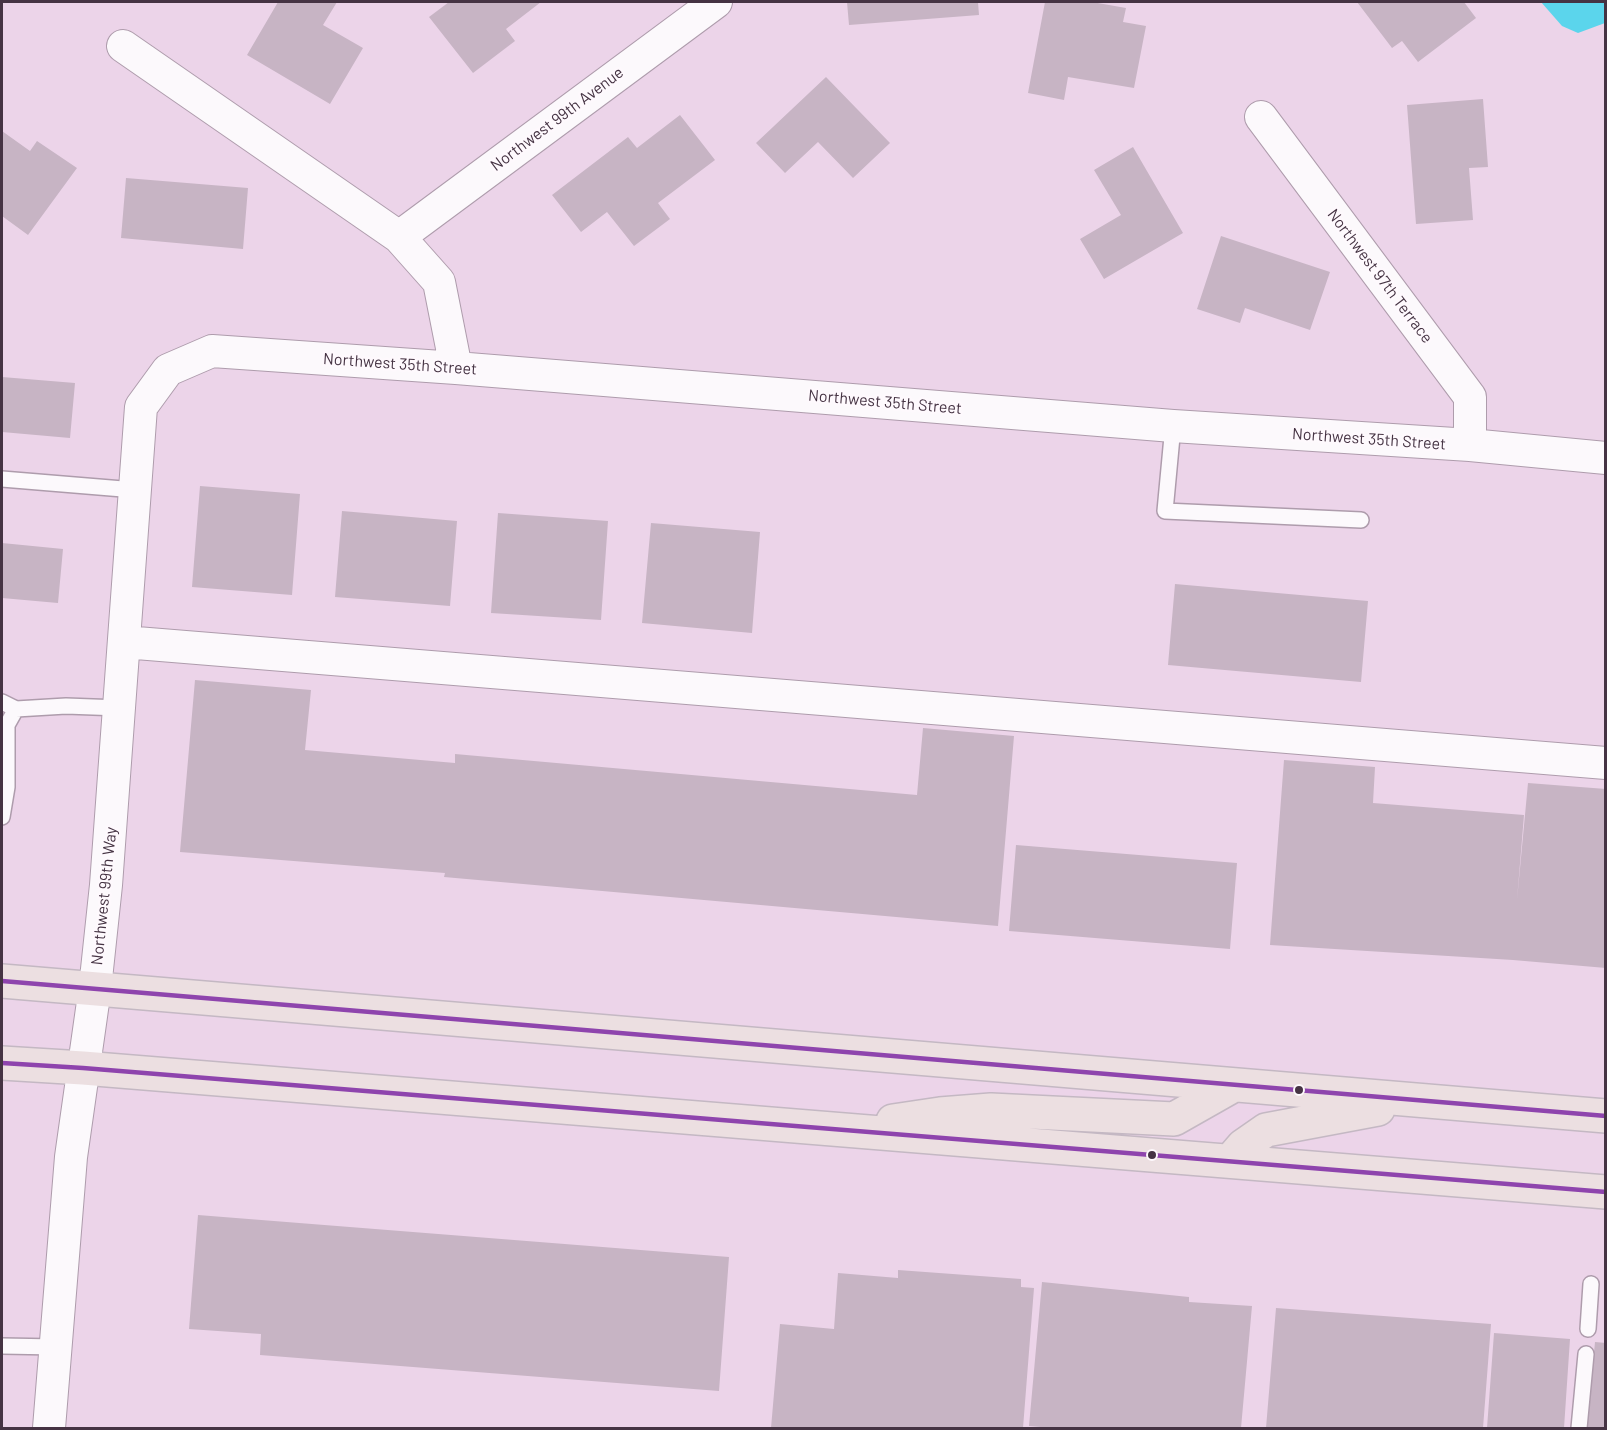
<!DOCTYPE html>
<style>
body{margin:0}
#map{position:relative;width:1607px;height:1430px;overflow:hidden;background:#ecd4e9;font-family:Barlow,sans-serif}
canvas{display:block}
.frame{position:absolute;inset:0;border:3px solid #453343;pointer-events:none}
</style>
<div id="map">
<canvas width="1607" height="1430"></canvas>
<div class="frame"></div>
</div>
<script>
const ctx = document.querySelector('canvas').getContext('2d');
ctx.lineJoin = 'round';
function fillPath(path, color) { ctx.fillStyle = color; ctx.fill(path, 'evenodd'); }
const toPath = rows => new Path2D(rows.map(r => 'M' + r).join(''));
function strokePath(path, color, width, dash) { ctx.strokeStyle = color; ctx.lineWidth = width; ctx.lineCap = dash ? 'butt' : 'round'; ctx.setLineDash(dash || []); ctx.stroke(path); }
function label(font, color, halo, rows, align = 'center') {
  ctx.font = font + ' Barlow,sans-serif'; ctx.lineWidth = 5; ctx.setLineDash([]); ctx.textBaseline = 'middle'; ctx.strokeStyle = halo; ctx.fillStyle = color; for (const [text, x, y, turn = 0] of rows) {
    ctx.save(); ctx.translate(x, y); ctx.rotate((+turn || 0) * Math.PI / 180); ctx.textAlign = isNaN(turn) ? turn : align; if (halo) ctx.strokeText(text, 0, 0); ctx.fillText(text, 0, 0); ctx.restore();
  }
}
fillPath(toPath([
 [1541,2,1605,2,1605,23,1578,33,1562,26]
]), '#5bd5ec');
fillPath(toPath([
 [278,2,337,2,323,25,363,48,330,104,247,55],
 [449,2,541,2,506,29,515,41,473,73,429,17],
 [847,2,978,2,979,15,849,25],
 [1045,2,1092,2,1126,8,1123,22,1146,26,1134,88,1068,77,1064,100,1028,93],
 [1357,2,1464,2,1476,18,1418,62,1402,41,1392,48],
 [826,77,890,143,853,178,818,142,785,173,756,143],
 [1483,99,1488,167,1469,168,1473,220,1416,224,1407,105],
 [680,115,715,160,658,203,670,219,634,246,607,212,581,232,552,195,628,137,637,148],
 [2,131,30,151,37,141,77,168,28,235,2,216],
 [1133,147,1183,233,1104,279,1080,239,1121,215,1094,170],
 [126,178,248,188,243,249,121,238],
 [1221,236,1330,272,1310,330,1245,308,1240,323,1197,309],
 [2,377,75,383,70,438,2,432],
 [200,486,300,494,292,595,192,587],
 [342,511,457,521,450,606,335,597],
 [498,513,608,521,601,620,491,613],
 [651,523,760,532,752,633,642,623],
 [2,543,63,549,58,603,2,598],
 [1175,584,1368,601,1361,682,1168,665],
 [195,680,311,690,305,750,455,763,455,754,917,795,923,728,1014,736,998,926,444,877,445,873,180,852],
 [1284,760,1375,767,1373,803,1524,815,1517,900,1528,783,1606,789,1606,968,1513,960,1270,945],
 [1016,845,1237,863,1230,949,1009,931],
 [198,1215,729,1257,719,1391,260,1355,261,1334,189,1329],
 [898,1270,1021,1279,1021,1287,1034,1288,1023,1428,771,1428,780,1324,834,1329,838,1273,898,1278],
 [1042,1282,1189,1297,1189,1302,1252,1306,1241,1428,1052,1428,1029,1426],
 [1276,1308,1491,1324,1483,1428,1266,1428],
 [1494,1333,1570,1339,1564,1428,1487,1428],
 [1595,1342,1606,1343,1606,1428,1587,1428]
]), '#c7b4c4');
const lane = toPath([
 [1173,426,1165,511,1361,520],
 [2,479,135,490],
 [2,702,16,709,66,706,120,708],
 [2,817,7,787,7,725,16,709],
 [1588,1329,1591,1284],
 [2,1346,57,1347],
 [1579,1428,1586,1354]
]);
const street = toPath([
 [123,46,399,237,439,282,456,368],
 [1261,117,1470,397,1470,445],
 [399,237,716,2],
 [124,642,1606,763],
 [49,1428,71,1157,95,988,106,885,141,407,168,370,212,351,456,368,1173,426,1470,445,1606,458]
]);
const primary = toPath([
 [2,981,1606,1116],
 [2,1063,83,1068,1606,1192],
 [893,1121,940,1114,991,1110,1174,1119,1234,1085],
 [1230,1161,1243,1146,1266,1130,1378,1109]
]);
strokePath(lane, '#ae9cac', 18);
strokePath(street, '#ae9cac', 34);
strokePath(primary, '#c4b8c3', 36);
strokePath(lane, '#fcf9fc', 15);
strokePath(street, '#fcf9fc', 32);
strokePath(primary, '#ecdfe1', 33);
strokePath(toPath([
 [2,981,1606,1116],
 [2,1063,83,1068,1606,1192]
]), '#8e44ad', 4.5);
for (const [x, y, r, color] of [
 [1299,1090,5,"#453343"],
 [1152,1155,5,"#453343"]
]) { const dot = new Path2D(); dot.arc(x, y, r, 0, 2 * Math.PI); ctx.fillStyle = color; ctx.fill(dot); strokePath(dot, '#fef9fd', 2); }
label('16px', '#453343', '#fef9fd', [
 ["Northwest 99th Avenue",557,119,-37],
 ["Northwest 97th Terrace",1380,276,53],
 ["Northwest 35th Street",400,364,4],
 ["Northwest 35th Street",885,402,5],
 ["Northwest 35th Street",1369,439,4],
 ["Northwest 99th Way",104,896,-84]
]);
</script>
